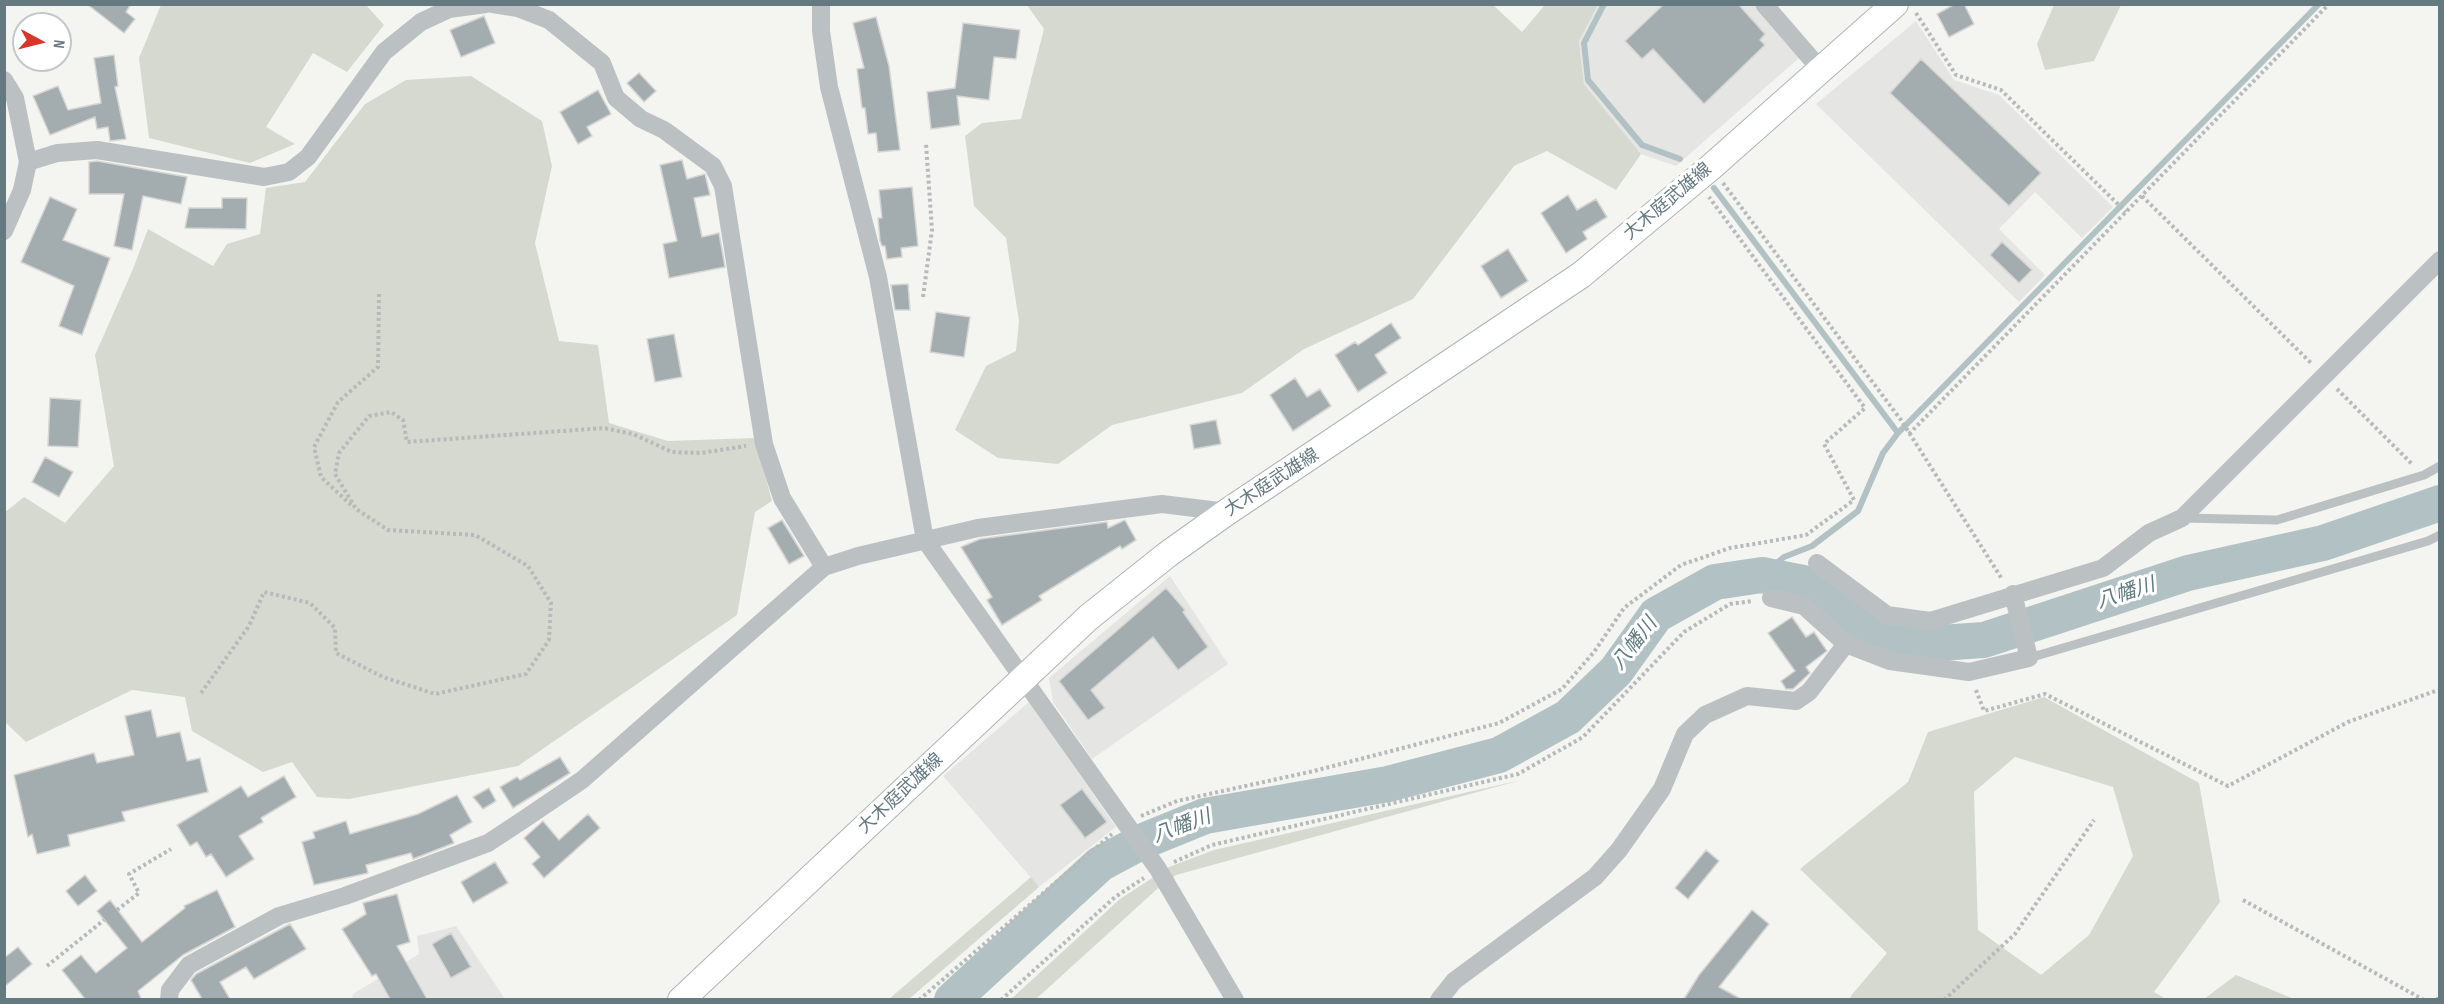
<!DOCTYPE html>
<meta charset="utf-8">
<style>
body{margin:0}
#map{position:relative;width:2444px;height:1004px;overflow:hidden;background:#f4f4f1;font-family:"Sofia Sans Condensed",sans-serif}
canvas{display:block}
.frame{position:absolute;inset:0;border:6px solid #657980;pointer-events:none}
.north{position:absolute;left:12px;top:12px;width:60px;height:60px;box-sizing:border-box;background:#fff;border:2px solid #c1c9cc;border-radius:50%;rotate:97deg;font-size:16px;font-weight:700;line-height:24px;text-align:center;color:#657980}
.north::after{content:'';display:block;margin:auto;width:21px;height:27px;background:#da352b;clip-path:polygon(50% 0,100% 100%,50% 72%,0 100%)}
</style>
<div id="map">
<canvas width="2444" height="1004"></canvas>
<div class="frame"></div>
<div class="north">N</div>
</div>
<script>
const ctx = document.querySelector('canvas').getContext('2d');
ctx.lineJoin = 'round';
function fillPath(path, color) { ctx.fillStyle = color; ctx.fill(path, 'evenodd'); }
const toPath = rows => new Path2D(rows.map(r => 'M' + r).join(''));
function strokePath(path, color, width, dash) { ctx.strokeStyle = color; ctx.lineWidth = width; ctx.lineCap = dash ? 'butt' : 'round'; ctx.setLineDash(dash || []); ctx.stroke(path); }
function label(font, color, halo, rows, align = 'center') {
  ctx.font = font + ' "Sofia Sans Condensed","Noto Sans JP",sans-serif'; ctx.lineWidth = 6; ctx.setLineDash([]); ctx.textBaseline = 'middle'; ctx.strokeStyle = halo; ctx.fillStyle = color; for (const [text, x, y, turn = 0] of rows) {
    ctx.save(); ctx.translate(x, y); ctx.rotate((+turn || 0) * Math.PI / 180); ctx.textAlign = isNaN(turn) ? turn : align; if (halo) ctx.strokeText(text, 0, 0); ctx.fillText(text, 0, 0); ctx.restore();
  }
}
fillPath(toPath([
 [1598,5,1753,5,1799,58,1676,166,1641,154,1584,84,1579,41],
 [1916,21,1954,80,1999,95,2113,207,2082,238,2035,192,1999,229,2045,275,2019,302,1816,104],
 [1170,576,1228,664,1092,759,1053,702,1049,678],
 [1029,702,1116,827,1039,887,943,776],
 [456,926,505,999,352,1000,353,994,419,954,417,936]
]), '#e5e5e4');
fillPath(toPath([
 [161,5,366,5,384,25,347,72,313,53,266,127,295,144,250,163,149,138,139,58],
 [1027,5,1493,5,1522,32,1545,5,1598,5,1579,41,1584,84,1641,154,1616,190,1547,151,1514,166,1413,299,1304,349,1242,393,1112,425,1058,464,998,458,955,430,986,366,1016,351,1019,321,1006,238,974,206,965,136,982,123,1021,119,1044,29],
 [2054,5,2121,5,2094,61,2045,70,2037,44],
 [471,76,542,121,552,166,535,243,559,341,598,345,609,423,668,441,755,438,772,501,755,512,737,615,518,766,349,799,317,797,292,762,263,772,192,731,185,697,132,690,26,742,5,722,4,513,24,497,65,523,114,466,95,355,133,269,148,229,213,266,227,244,260,234,266,188,305,182,365,104,406,80],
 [2044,697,2199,783,2220,902,2154,992,2166,999,1852,999,1850,997,1887,953,1800,869,1908,782,1928,732],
 [2015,757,2113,787,2133,856,2089,935,2041,975,1978,930,1974,792],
 [1521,780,1176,875,1156,890,1036,999,1010,1000,1120,899,1169,867,1214,850],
 [1031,877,1039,887,909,999,889,999],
 [2236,975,2294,999,2204,999]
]), '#d5d9d0');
strokePath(toPath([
 [1604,4,1584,43,1588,80,1642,145,1680,159],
 [1714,188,1898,433],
 [1762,575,1784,557,1812,546,1858,511,1883,453,1898,433,2319,4]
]), '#b2c2c4', 6);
strokePath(toPath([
 [952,1000,1100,864,1141,842,1205,816,1388,784,1499,755,1568,717,1616,671,1656,615,1715,582,1762,575,1803,583,1872,630,1909,645,1984,640,2188,573,2323,543,2440,503]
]), '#b2c2c4', 36);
const building = toPath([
 [87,4,131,4,126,12,135,19,124,33,87,4],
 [1664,4,1738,4,1765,34,1760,40,1765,45,1704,104,1653,49,1642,59,1625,41,1664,4],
 [1955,4,1964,4,1974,24,1949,37,1937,14,1955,4],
 [484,16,495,43,461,57,450,30,484,16],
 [876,17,889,66,900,150,878,152,876,133,868,134,865,108,862,108,857,69,864,68,853,23,876,17],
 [963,23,1020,30,1016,59,994,57,989,100,957,96,960,125,931,129,927,92,955,88,963,23],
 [114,55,118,86,115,87,126,139,110,141,108,127,97,129,95,117,50,135,33,96,58,86,68,110,101,103,94,58,114,55],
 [1921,59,2041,173,2009,206,1890,93,1921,59],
 [639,73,656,91,644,102,627,83,639,73],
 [598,90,611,114,587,127,592,136,578,144,560,112,598,90],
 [682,160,687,179,705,174,706,178,710,195,694,198,702,237,719,233,725,267,669,278,663,244,677,241,660,165,682,160],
 [97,161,187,177,181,204,143,196,132,250,114,246,124,194,89,194,89,162,97,161],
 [912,187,918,246,901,248,902,257,887,259,885,246,882,246,880,241,878,218,882,218,879,190,912,187],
 [1568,195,1577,210,1596,199,1607,217,1583,232,1587,239,1566,253,1541,213,1568,195],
 [50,197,77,209,63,240,110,258,82,335,59,326,74,286,21,262,50,197],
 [222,198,247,198,246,229,185,228,189,208,222,208,222,198],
 [2002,242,2032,270,2019,283,1990,255,2002,242],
 [1508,249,1528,281,1501,298,1481,266,1508,249],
 [908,284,910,310,895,310,891,285,908,284],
 [936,312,970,317,964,357,930,352,936,312],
 [1391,323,1401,338,1375,355,1387,373,1358,392,1335,355,1355,342,1358,345,1391,323],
 [674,334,682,377,655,382,647,339,674,334],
 [1295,378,1307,397,1320,389,1331,406,1293,431,1270,395,1295,378],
 [50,398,81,400,78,447,48,446,50,398],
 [1216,420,1221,444,1194,449,1190,425,1216,420],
 [45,457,73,472,59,497,32,482,45,457],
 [782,520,804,556,789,564,768,528,782,520],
 [1125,520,1136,540,1122,549,1120,546,1039,596,1042,600,1002,625,987,600,992,597,961,547,980,539,1107,522,1108,528,1125,520],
 [1166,588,1185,610,1183,612,1208,647,1178,670,1153,637,1091,690,1105,708,1088,720,1059,681,1166,588],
 [1792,617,1806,637,1814,632,1827,651,1806,667,1810,673,1793,689,1786,689,1781,681,1795,671,1768,633,1792,617],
 [151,710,157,737,180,732,187,761,200,758,208,792,122,812,125,821,68,835,70,846,37,854,32,834,28,837,14,775,94,753,97,763,134,755,125,716,151,710],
 [560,757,570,773,513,808,500,787,517,777,520,780,560,757],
 [284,776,296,797,261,818,263,822,239,836,254,859,226,877,211,854,206,857,197,842,190,846,177,825,241,786,248,797,284,776],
 [489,788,496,801,483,809,473,797,489,788],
 [1082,789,1107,822,1085,838,1060,805,1082,789],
 [457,795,472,822,450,835,454,843,413,859,411,853,366,865,368,873,314,885,302,842,315,838,313,832,346,821,350,834,418,814,457,795],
 [588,814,600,828,544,878,532,864,540,857,524,838,543,821,559,840,588,814],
 [1706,850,1719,861,1688,899,1675,888,1706,850],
 [495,862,508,883,473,903,461,882,495,862],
 [85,875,97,891,78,906,66,891,85,875],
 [217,890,235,927,183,955,138,991,141,999,85,999,62,970,81,955,96,973,127,948,97,911,110,900,142,942,185,908,184,906,217,890],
 [397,894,410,942,397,946,427,999,390,999,376,974,372,976,342,929,366,914,363,903,397,894],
 [1752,910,1769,924,1719,987,1741,999,1684,999,1699,975,1752,910],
 [290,924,306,949,254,979,246,967,220,982,230,999,202,999,191,980,196,974,290,924],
 [451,933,471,967,451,978,432,944,451,933],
 [18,947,32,964,4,987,4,958,18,947]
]);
fillPath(building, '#a3adb0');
strokePath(building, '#d6d5d3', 1.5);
const secondary = toPath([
 [681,1000,1089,617,1168,554,1227,512,1581,275,1711,167,1895,4]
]);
strokePath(secondary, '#aeb5b8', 28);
strokePath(toPath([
 [1916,13,1956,75,2001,90,2126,212],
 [1723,183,1901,420,2002,579],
 [2142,196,2312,364],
 [923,297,932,230,926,144],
 [2337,389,2412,464],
 [1909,434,2329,4],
 [351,505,321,477,314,447,338,402,378,367,379,294],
 [1976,690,1984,711,2045,694,2228,786,2348,722,2438,690],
 [201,693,249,626,264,592,310,603,335,628,336,653,383,677,435,694,526,674,549,640,551,603,528,566,475,535,388,530,356,509,335,474,339,453,369,416,391,412,403,420,407,442,604,428,633,434,672,452,701,453,746,446],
 [1141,816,1177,801,1314,771,1499,723,1562,689,1594,652,1624,608,1681,565,1730,548,1806,535,1854,500,1824,444,1865,408,1709,197],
 [1174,862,1212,845,1518,774,1583,737,1684,632,1730,604,1753,601],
 [2243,900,2424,1000],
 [117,910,139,893,129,874,171,849],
 [47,966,104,920],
 [919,1000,1112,834],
 [1001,1000,1115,897,1144,878],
 [1944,1000,2015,934,2094,820],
 [2437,1000,2440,994]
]), '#b6babb', 4, [3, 3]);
strokePath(toPath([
 [2182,518,2277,520,2424,475,2440,466],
 [2029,658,2428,541,2440,535]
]), '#bbc1c3', 9);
strokePath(toPath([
 [493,4,518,8,549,20,602,63,616,98,641,119,664,130,713,166,723,186,764,444,782,498,824,567],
 [821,4,821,31,829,87,878,277,925,540,1158,869,1235,1000],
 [1764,4,1821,70],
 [4,80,15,98,28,162],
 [4,231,22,190,28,162,57,153,97,150,264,177,289,172,308,157,384,52,421,22,449,9,486,4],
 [1817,563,1887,615,1930,621,2103,568,2149,533,2182,518,2440,260],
 [1771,598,1804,606,1846,644,1890,661,1969,672,2029,658,2013,594],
 [169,1000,170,990,189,965,279,916,345,896,488,843,523,820,582,780,824,567,858,556,978,528,1162,504,1227,512],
 [1439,1000,1454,981,1595,877,1619,850,1662,789,1685,734,1705,715,1747,696,1796,701,1809,692,1846,644]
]), '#bbc1c3', 18);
strokePath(secondary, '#fff', 26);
label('18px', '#657980', '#fff', [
 ["大木庭武雄線",1668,202,-40],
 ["大木庭武雄線",1272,483,-33],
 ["大木庭武雄線",901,794,-43]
]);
label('italic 20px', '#607b7e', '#fff', [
 ["八幡川",2126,594,-18],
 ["八幡川",1635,644,-52],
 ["八幡川",1182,827,-20]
]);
</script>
